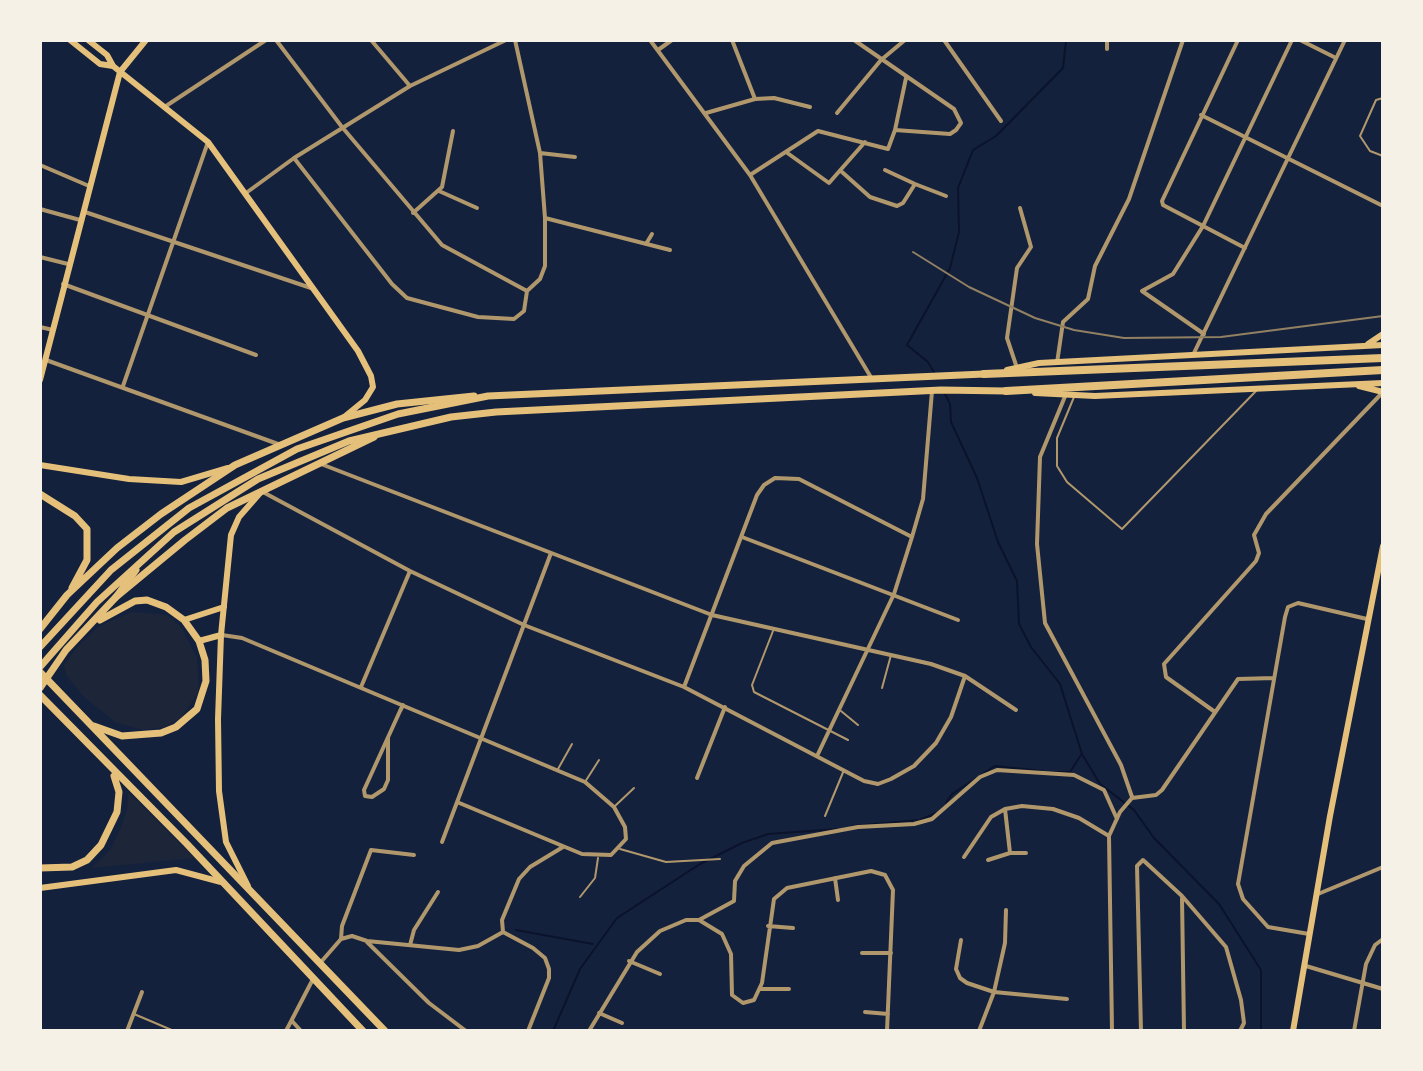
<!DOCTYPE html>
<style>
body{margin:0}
#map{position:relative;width:1423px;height:1071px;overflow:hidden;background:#14213d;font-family:"Sofia Sans Condensed",sans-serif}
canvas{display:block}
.frame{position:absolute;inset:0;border:42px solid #f6f1e7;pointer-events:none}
</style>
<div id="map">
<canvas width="1423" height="1071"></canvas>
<div class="frame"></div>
</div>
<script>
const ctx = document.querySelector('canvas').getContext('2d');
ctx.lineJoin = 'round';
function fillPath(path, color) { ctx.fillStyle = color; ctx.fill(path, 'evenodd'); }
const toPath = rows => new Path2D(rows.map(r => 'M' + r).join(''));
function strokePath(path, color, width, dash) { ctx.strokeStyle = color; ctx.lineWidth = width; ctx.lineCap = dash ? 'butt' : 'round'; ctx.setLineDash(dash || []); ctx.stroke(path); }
fillPath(toPath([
 [132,612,167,615,181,627,197,658,199,692,180,719,165,727,142,730,115,722,83,696,66,675,64,665,78,646,99,626],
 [128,792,194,858,92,868,110,850,120,830,127,810]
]), '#1d2539');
strokePath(toPath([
 [934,372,928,362,907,345,950,268,959,232,958,188,973,150,996,136,1063,68,1066,41],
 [944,392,950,404,951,422,977,478,998,542,1017,581,1019,624,1031,647,1060,684,1082,754,1100,784,1134,810,1154,838,1219,904,1261,970,1261,1031],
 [1052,772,1070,772,1081,755],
 [946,803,952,794,995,766,1042,771],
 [852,826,920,820,936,813],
 [516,930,593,944],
 [553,1031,580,969,617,918,700,864,742,843,768,834,838,829]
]), '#0b132b', 2);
strokePath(toPath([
 [1383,98,1376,100,1360,136,1370,151,1383,156],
 [1074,397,1057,438,1057,466,1067,482,1122,529,1256,391],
 [773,631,752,685,754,692,848,740],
 [882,688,891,655],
 [841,711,858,725],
 [558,769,572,744],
 [585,782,599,760],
 [615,806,634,788],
 [825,816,844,770],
 [620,849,666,862,720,859],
 [580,897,595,878,598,858],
 [134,1014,174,1031]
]), '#b1986c', 2);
strokePath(toPath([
 [276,40,342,127,442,245,527,291],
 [371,40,410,86],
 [515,40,540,153,545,218,545,266,540,279,527,291],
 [650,40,750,175,872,379],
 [732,40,755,99],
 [944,40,1001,121],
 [1107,40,1107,49],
 [1238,40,1162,201,1163,205,1245,248],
 [1300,40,1336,58],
 [658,50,672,40],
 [166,106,266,40],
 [706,113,755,99,774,98,810,107],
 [837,113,881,60,905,40],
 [1201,115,1383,206],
 [895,130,906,78],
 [786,152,829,183,865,142],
 [540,153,575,157],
 [294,158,392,284,407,298,478,317,514,319,524,311,527,291],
 [40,165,89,186],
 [885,170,915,184],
 [842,172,870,197,897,206,903,203,915,184,946,196],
 [750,175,818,131,888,149,895,130,950,134,956,130,961,123,954,109,854,40],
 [439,191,477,208],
 [246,193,294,158,410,86,506,40],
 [40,209,80,220],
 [85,212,311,288],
 [413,213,442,187,453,131],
 [545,218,670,250],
 [646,244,652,234],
 [40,257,68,264],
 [63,284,256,355],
 [40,327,53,330],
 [1204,334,1142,291,1173,274,1203,226,1292,40],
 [1193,355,1345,40],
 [46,360,278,444],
 [1057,363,1063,322,1088,299,1095,266,1129,199,1183,40],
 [1017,368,1007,338,1017,268,1031,247,1020,208],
 [123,386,208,142],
 [1066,394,1040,457,1037,544,1045,623,1121,765,1132,797],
 [321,464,712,615,931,664,965,676,1016,710],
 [261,491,410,571,524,625,684,687,864,781,878,784,891,779,914,766,936,743,951,717,965,676],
 [742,537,958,620],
 [222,635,242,638,585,782,614,807,625,827,626,839,611,855,582,854,457,802],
 [361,687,410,571],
 [684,687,757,495,764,485,775,478,799,479,912,537],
 [1215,712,1166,677,1164,664,1256,561,1259,553,1254,535,1266,514,1383,392],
 [388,738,388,780,384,789,372,797,365,796,364,790,400,711,403,705],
 [818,754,894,594,912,537,923,499,932,391],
 [697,778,725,707],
 [1005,809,1010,853],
 [442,842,551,553],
 [964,857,991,817,1005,809,1022,806,1053,809,1079,818,1109,836],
 [988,860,1010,853,1026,853],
 [835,878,838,900],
 [1318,894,1383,867],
 [1182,898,1184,1031],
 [699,920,734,901,735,881,744,866,772,843,858,827,914,824,932,819,980,777,997,770,1074,775,1104,790,1117,819],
 [768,926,793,928],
 [503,932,533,948,545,958,549,969,549,978,528,1031],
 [503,932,502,920,519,879,530,867,563,847],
 [1309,934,1268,927,1243,899,1238,884,1285,617,1288,607,1298,603,1367,619],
 [341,939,352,936,367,941,459,950,478,946,503,932],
 [961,940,956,969,960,978,967,983,994,992,1067,999],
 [367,942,429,1003,466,1031],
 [410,945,414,930,438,892],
 [862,953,891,953],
 [629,961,660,974],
 [321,962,341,939,342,926,371,850,414,855],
 [1306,966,1383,989],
 [761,989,789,989],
 [865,1012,888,1014],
 [599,1013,622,1023],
 [292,1021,301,1031],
 [127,1031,142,992],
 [286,1031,313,979],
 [589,1031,637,952,660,931,686,920,699,920,722,934,731,954,732,995,743,1003,754,1000,762,983,774,899,787,888,871,871,885,875,893,890,887,1031],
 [979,1031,994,992,1005,943,1006,910],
 [1112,1031,1109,836,1120,812,1132,798,1156,795,1162,790,1238,679,1274,678],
 [1141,1031,1137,866,1143,860,1182,896,1226,947,1241,1000,1244,1023,1240,1031],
 [1354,1031,1366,964,1375,945,1383,939]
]), '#b1986c', 4);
strokePath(toPath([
 [70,40,100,64,113,66],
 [88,40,107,55,113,66,208,142,358,351,371,376,373,387,365,400,343,418],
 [1368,344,1383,334],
 [1007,370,1039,363,1383,345],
 [40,380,120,72,146,40],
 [1359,386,1383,392],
 [1035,393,1095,396,1383,383],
 [40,465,129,479,181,482,228,468],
 [184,620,224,607],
 [199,641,221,635],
 [248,886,226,842,219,791,218,719,221,635,231,535,239,517,260,493],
 [40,888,176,870,221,882],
 [1293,1031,1330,816,1383,546]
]), '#e5c07b', 6);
strokePath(toPath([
 [40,494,75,516,87,529,87,560,72,588],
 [40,629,67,595,117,548,161,514,235,465,343,418,397,404,474,396],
 [40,672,385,1031],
 [40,688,66,650,116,597,185,540,227,508,374,437],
 [40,695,187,844,363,1031],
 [94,726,122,736,161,733,176,727,197,709,206,681,205,660,199,641,184,620,166,607,147,600,135,601,100,620],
 [40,868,72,867,87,860,101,845,117,812,119,792,114,776]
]), '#e5c07b', 7);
strokePath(toPath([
 [116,597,136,570],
 [40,647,111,570,189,508,297,449,398,414,488,396,984,374],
 [40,667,97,602,174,532,258,479,349,441,451,417,496,412,941,390,1006,391]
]), '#e5c07b', 7);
strokePath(toPath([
 [984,374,1383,358],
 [1006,391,1383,370]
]), '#e5c07b', 8);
strokePath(toPath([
 [913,252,969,287,1035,318,1074,330,1124,338,1221,337,1383,316]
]), '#918062', 2);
</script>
